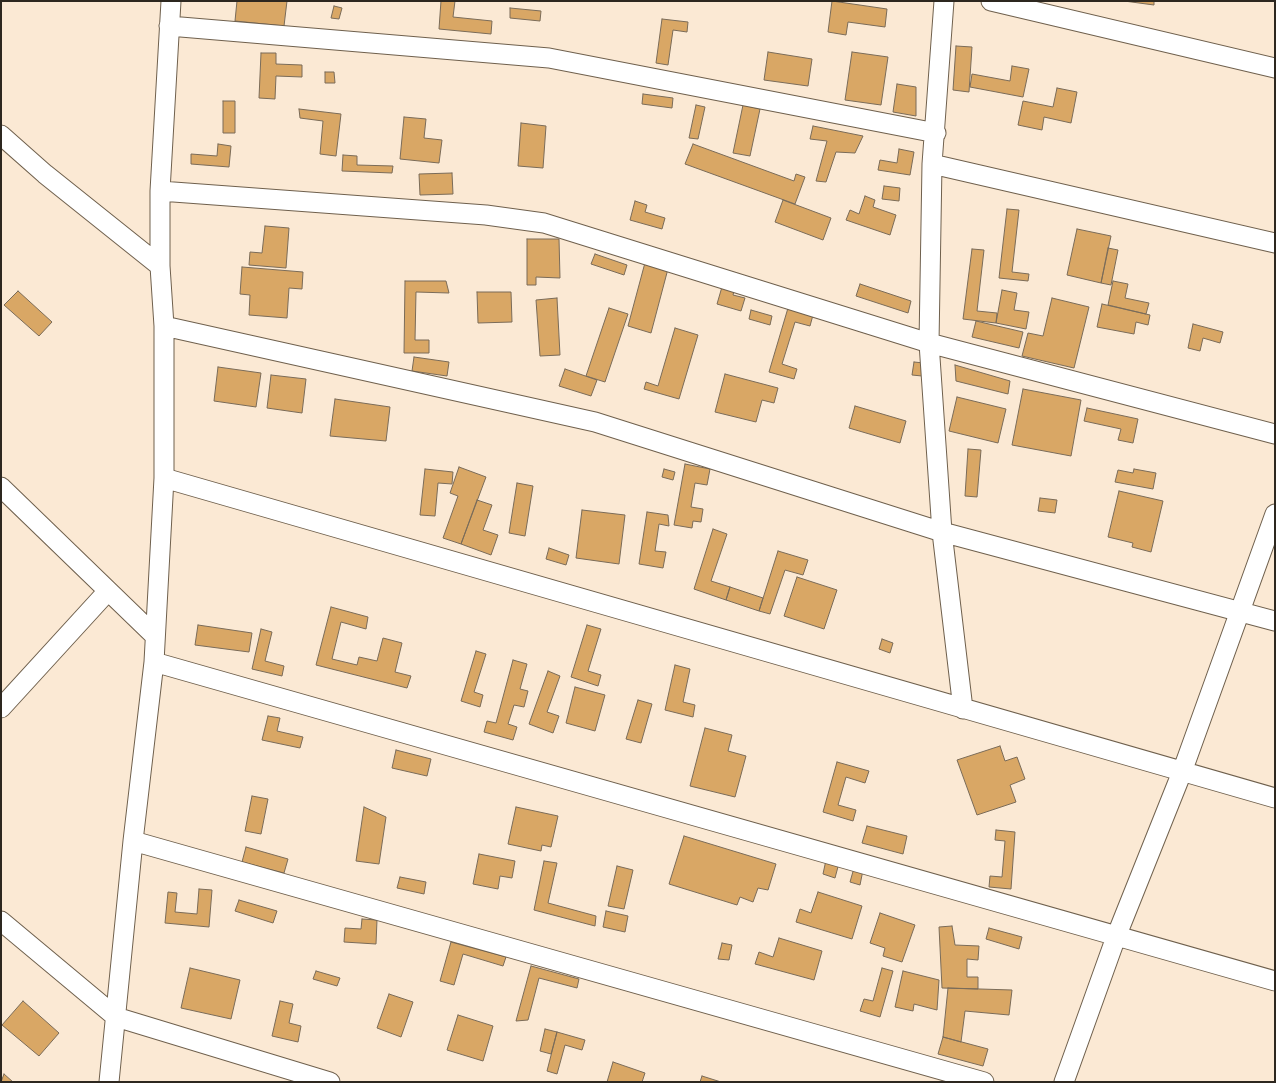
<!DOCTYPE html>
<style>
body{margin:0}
#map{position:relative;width:1276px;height:1083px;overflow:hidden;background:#fbe9d4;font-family:Spectral,serif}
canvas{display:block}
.frame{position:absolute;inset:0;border:2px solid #2d271f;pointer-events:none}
</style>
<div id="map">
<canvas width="1276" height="1083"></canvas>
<div class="frame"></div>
</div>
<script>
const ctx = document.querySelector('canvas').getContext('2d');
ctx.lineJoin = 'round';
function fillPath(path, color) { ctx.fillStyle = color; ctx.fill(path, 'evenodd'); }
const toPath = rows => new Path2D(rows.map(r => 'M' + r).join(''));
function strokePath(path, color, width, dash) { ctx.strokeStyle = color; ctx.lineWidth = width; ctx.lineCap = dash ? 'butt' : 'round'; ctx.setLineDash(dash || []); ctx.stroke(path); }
const building = toPath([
 [237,1,287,1,284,26,235,21,237,1],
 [441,1,455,1,453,17,492,21,491,34,439,29,441,1],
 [832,1,887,9,885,27,848,22,846,35,828,32,832,1],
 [1124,1,1154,1,1154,5,1124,1],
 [334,6,342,8,339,19,331,18,334,6],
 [510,8,541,11,540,21,510,18,510,8],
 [662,19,688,22,687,32,673,30,668,65,656,63,662,19],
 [956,46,972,47,969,92,953,90,956,46],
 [768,52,812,59,808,86,764,80,768,52],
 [852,52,888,57,881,105,845,100,852,52],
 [261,53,276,53,276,64,302,65,302,77,276,76,275,99,259,98,261,53],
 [1012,66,1029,69,1023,97,970,87,972,74,1010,81,1012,66],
 [325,72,334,72,335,83,325,83,325,72],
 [897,84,916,87,916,116,893,112,897,84],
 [1057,88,1077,92,1071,123,1044,117,1042,130,1018,125,1023,101,1053,107,1057,88],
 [643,94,673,98,672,108,642,104,643,94],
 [223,101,235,101,235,133,223,133,223,101],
 [696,105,705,107,698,139,689,138,696,105],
 [743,105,760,109,750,156,733,153,743,105],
 [299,109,341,114,336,156,320,154,323,121,300,118,299,109],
 [404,117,426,119,424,138,442,140,439,163,400,159,404,117],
 [521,123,546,126,543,168,518,166,521,123],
 [813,126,863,136,855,153,836,152,826,182,816,181,827,141,810,139,813,126],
 [218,144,231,146,229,167,191,164,191,154,217,156,218,144],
 [693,144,794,181,796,174,805,177,795,204,685,164,693,144],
 [899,149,914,152,910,175,878,170,880,160,897,163,899,149],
 [343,155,357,156,357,165,393,166,392,173,342,171,343,155],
 [452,173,453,194,420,195,419,174,452,173],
 [884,186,900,188,899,201,882,199,884,186],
 [865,196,875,200,873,207,896,215,890,235,846,220,850,210,859,214,865,196],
 [783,200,831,218,823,240,775,222,783,200],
 [635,201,647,205,645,212,665,218,662,229,630,220,635,201],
 [1007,209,1019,210,1012,272,1029,274,1028,281,999,278,1007,209],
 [265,226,289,228,286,268,249,265,250,252,262,253,265,226],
 [1077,229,1111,236,1101,283,1067,275,1077,229],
 [527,239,559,239,560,278,536,277,536,285,527,285,527,239],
 [1108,248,1118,250,1111,285,1101,283,1108,248],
 [972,249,984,250,977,311,997,313,996,323,963,319,972,249],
 [595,254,627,265,624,275,591,264,595,254],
 [646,259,669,265,651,333,628,326,646,259],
 [242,267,303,272,302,289,289,288,287,318,249,315,250,295,240,294,242,267],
 [724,280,736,284,733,295,745,298,741,311,717,304,724,280],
 [405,281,446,281,449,293,416,292,415,340,429,340,429,353,404,353,405,281],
 [1113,281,1128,284,1125,298,1149,303,1146,314,1108,305,1113,281],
 [860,284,911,301,908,313,856,296,860,284],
 [1002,290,1017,293,1014,310,1029,312,1026,329,996,323,1002,290],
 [18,291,52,322,39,336,4,305,18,291],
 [477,292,511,292,512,322,478,323,477,292],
 [557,298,560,355,540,356,536,300,557,298],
 [1052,298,1089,307,1074,368,1022,356,1028,333,1043,336,1052,298],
 [1102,304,1150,315,1148,325,1136,322,1134,334,1097,327,1102,304],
 [609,308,628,314,605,382,586,376,609,308],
 [788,308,813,315,810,326,795,322,782,364,797,369,794,379,769,372,788,308],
 [751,310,772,316,770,325,749,319,751,310],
 [976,321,1023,332,1019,348,972,337,976,321],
 [1193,324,1223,332,1220,343,1203,338,1200,351,1188,348,1193,324],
 [675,328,698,335,679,399,644,389,646,382,658,386,675,328],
 [414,357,449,362,447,376,412,371,414,357],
 [914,362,924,363,922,376,912,375,914,362],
 [955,365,1010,381,1008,394,956,381,955,365],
 [218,367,261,373,256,407,214,401,218,367],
 [565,369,597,380,591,396,559,386,565,369],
 [725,374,778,388,774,403,762,400,756,422,715,412,725,374],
 [271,375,306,379,302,413,267,408,271,375],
 [1023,389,1081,400,1071,456,1012,445,1023,389],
 [957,397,1006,409,998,443,949,431,957,397],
 [335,399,390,407,386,441,330,436,335,399],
 [855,406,906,421,900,443,849,428,855,406],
 [1087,408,1138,419,1133,443,1118,440,1121,429,1084,421,1087,408],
 [968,449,981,450,977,497,965,496,968,449],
 [685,464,710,469,707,485,695,483,691,507,703,509,701,522,693,521,692,528,674,525,685,464],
 [459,467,486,477,461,544,443,538,458,496,450,493,459,467],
 [425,469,453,472,452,484,438,483,435,516,420,515,425,469],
 [664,469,675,472,673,480,662,477,664,469],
 [1134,469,1156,473,1153,489,1115,482,1118,470,1133,473,1134,469],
 [517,483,533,486,525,536,509,533,517,483],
 [1119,491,1163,501,1151,552,1132,547,1133,543,1108,537,1119,491],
 [1040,498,1057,500,1055,513,1038,511,1040,498],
 [477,500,492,505,483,530,498,535,491,555,461,544,477,500],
 [582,510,625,515,619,564,576,558,582,510],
 [647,512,668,515,669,526,659,524,655,551,666,552,663,568,639,564,647,512],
 [713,529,727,534,711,581,730,587,726,600,694,589,713,529],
 [549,548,569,555,566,565,546,559,549,548],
 [778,551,808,560,803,575,785,570,770,614,759,611,778,551],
 [797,577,837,590,824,629,784,616,797,577],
 [730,587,763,598,759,611,726,600,730,587],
 [331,607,368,617,366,629,341,622,332,659,357,665,359,657,377,661,383,638,402,643,395,672,411,676,407,688,316,665,331,607],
 [198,625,252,633,249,652,195,645,198,625],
 [587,625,601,629,588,671,601,675,598,686,571,677,587,625],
 [261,629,272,632,265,661,284,666,282,676,252,669,261,629],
 [882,639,893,643,890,653,879,649,882,639],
 [476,651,486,654,474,692,483,695,480,707,461,701,476,651],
 [513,660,527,664,520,689,528,691,524,707,514,705,508,724,517,727,513,740,484,732,487,721,496,723,513,660],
 [675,665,690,669,683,702,695,705,693,717,665,710,675,665],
 [548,671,560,676,547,712,559,716,553,733,529,724,548,671],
 [575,687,605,695,595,731,566,723,575,687],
 [638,700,652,704,641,743,626,739,638,700],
 [268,716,280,718,277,731,303,737,300,748,262,740,268,716],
 [705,728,732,735,728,751,746,756,735,797,690,786,705,728],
 [1000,746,1005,761,1017,757,1025,779,1010,785,1016,802,977,815,957,760,1000,746],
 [396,750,431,759,427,776,392,768,396,750],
 [837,762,869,771,865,783,846,777,838,805,856,810,853,821,823,812,837,762],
 [252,796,268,799,261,834,245,831,252,796],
 [364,807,386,817,379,864,356,861,364,807],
 [516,807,558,816,551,847,542,845,541,851,508,844,516,807],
 [867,826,907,836,903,854,862,843,867,826],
 [996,830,1015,832,1011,889,989,887,990,876,1002,877,1005,841,995,840,996,830],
 [684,836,776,864,768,890,758,888,753,902,740,897,737,905,669,884,684,836],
 [246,847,288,859,284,873,242,862,246,847],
 [479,854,515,861,512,878,500,876,498,889,473,884,479,854],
 [826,860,839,863,835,878,823,874,826,860],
 [544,861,557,863,548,903,596,916,595,926,534,910,544,861],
 [617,866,633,870,624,909,608,906,617,866],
 [854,868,863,870,860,885,850,882,854,868],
 [400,877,426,882,424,894,397,888,400,877],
 [199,889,212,890,209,927,165,923,168,892,177,893,175,912,197,914,199,889],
 [818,892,862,906,852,939,796,922,800,909,811,913,818,892],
 [239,900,277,911,273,923,235,911,239,900],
 [606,911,628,916,625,932,603,927,606,911],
 [880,913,915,925,902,962,883,956,885,948,870,943,880,913],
 [362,919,377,920,376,944,344,942,345,928,361,929,362,919],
 [952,926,955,945,979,946,978,960,967,959,967,977,978,977,978,989,942,988,939,927,952,926],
 [989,928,1022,937,1019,949,986,939,989,928],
 [779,938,822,951,814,980,755,964,759,952,773,957,779,938],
 [451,942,506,957,503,966,463,954,454,985,440,981,451,942],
 [722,943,732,945,729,960,718,959,722,943],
 [531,966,579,979,577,988,539,978,528,1020,516,1021,531,966],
 [190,968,240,980,231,1019,181,1008,190,968],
 [882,968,893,971,880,1017,860,1011,864,999,873,1001,882,968],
 [316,971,340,978,337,986,313,979,316,971],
 [903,971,939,980,937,1010,914,1004,913,1011,895,1007,903,971],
 [948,988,1012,990,1009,1015,965,1011,961,1042,943,1037,948,988],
 [389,994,413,1002,401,1037,377,1028,389,994],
 [23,1001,59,1033,39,1056,2,1025,23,1001],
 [280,1001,293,1004,289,1023,301,1026,298,1042,272,1036,280,1001],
 [458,1015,493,1026,483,1061,447,1050,458,1015],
 [545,1029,557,1032,551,1054,540,1051,545,1029],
 [557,1032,585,1040,582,1050,565,1045,557,1074,547,1071,557,1032],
 [943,1037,988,1049,983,1066,938,1054,943,1037],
 [613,1062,645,1073,642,1082,607,1082,613,1062],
 [4,1074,13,1082,1,1082,4,1074],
 [702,1076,721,1082,700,1082,702,1076]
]);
fillPath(building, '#d9a765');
strokePath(building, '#7a6b58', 1);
const minor = toPath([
 [944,1,932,164,929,343,942,532,963,709],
 [991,1,1275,68],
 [169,26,549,58,936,133],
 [1,135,45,174,160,266],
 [932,164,1275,243],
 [160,191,486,215,544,223,929,343,1275,434],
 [164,326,595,422,942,532,1275,621],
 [164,478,1275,798],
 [1,487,155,636],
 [154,662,1275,981],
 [1,708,107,592],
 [133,841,984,1082],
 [1,921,116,1017,330,1082],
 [109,1082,133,841,154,662,164,478,164,326,160,266,160,191,171,1],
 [1064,1082,1116,937,1182,772,1275,514]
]);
strokePath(minor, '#6f604d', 21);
strokePath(minor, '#fff', 19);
</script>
